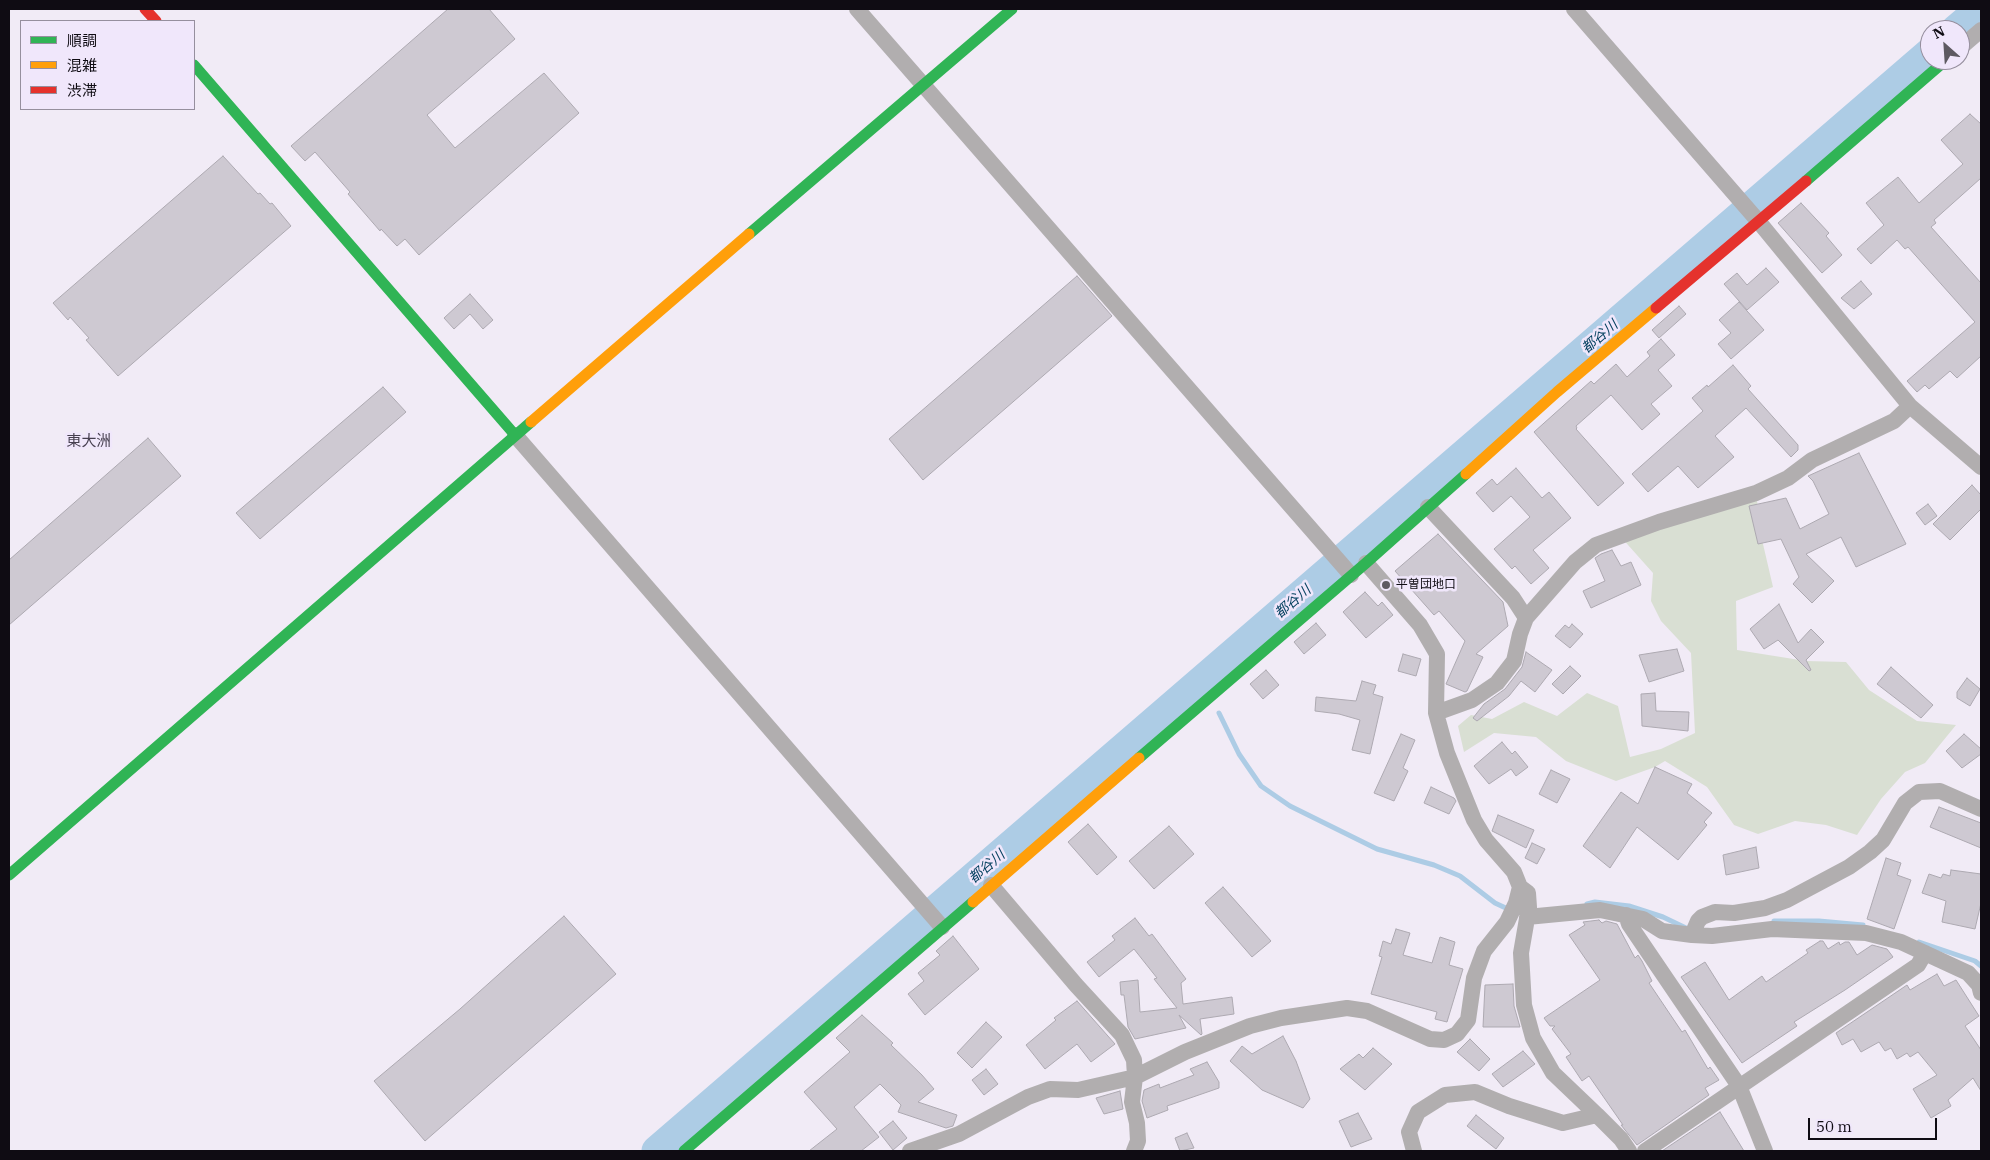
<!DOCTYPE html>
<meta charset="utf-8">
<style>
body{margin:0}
#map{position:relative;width:1990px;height:1160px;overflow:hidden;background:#f1ebf6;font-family:"IBM Plex Serif","Noto Sans JP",serif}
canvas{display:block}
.frame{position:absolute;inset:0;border:10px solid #0f0c13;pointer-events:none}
.legend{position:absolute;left:20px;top:20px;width:175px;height:90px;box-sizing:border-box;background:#f0e7fb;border:1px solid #968f9e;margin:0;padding:6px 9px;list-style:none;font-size:15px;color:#0f0c13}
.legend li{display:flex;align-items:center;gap:10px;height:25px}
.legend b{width:25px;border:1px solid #968f9e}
.north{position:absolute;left:1920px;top:20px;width:50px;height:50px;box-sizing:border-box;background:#f0e7fb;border:1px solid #968f9e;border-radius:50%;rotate:334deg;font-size:14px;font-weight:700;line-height:20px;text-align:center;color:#0f0c13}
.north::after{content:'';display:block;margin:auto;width:18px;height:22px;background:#5e5a62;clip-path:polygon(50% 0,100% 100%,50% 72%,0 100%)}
.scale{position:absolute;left:1808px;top:1118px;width:129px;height:22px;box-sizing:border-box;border:2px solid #0f0c13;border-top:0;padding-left:6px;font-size:15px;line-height:18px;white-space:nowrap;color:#0f0c13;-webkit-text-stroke:4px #f0e7fb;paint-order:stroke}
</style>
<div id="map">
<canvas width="1990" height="1160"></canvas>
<div class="frame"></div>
<ul class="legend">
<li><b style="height:6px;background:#30b455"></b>順調</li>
<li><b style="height:6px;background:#ff9f0a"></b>混雑</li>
<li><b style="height:6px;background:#e5322d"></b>渋滞</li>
</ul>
<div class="north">N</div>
<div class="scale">50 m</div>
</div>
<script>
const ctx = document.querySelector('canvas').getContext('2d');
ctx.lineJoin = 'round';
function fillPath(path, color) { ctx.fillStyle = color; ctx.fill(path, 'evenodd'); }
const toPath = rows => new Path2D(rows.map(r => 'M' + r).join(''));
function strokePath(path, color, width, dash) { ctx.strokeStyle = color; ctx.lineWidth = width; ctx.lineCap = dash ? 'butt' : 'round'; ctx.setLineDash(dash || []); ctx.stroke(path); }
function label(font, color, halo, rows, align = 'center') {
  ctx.font = font + ' "IBM Plex Serif","Noto Sans JP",serif'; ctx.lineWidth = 5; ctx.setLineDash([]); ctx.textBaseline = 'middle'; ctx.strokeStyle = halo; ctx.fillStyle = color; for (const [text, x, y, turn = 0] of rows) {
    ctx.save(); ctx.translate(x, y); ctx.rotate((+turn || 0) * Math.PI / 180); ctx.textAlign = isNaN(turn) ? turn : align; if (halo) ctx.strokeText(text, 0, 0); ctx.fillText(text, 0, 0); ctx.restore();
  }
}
fillPath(toPath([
 [1756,493,1763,544,1773,587,1736,601,1737,650,1806,661,1846,662,1869,690,1917,721,1956,725,1925,763,1905,772,1881,799,1857,835,1826,825,1795,821,1758,834,1734,825,1707,787,1665,761,1655,767,1616,781,1566,761,1536,737,1494,733,1464,752,1458,726,1471,715,1492,719,1524,702,1557,716,1587,693,1618,706,1630,757,1661,749,1695,733,1691,653,1661,621,1651,601,1653,573,1620,536]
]), '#d9dfd3');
strokePath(toPath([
 [1219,713,1239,754,1261,786,1290,806,1377,849,1434,865,1460,876,1495,903,1510,910],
 [1587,904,1595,902,1629,906,1663,917,1686,928],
 [1774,921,1819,921,1863,925],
 [1919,942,1975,961,1981,966]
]), '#adcce5', 5);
strokePath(toPath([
 [1956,30,1981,9],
 [657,1151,1930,53]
]), '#adcce5', 31);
const building = toPath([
 [448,9,489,9,515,39,427,115,455,148,544,73,579,113,419,255,405,239,397,246,381,229,380,231,348,194,350,192,315,152,305,161,291,146,448,9],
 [1970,114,1981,124,1981,178,1934,220,1936,223,1931,227,1981,283,1981,356,1957,378,1950,371,1929,389,1925,385,1917,392,1907,381,1975,322,1908,247,1905,249,1897,240,1871,264,1857,249,1884,225,1866,203,1898,177,1919,203,1963,164,1941,140,1970,114],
 [223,156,258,194,260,193,270,204,272,203,291,226,118,376,86,340,89,338,70,317,68,320,53,303,223,156],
 [1801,203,1829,233,1826,236,1842,255,1822,273,1778,223,1801,203],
 [1766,268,1779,282,1747,310,1724,284,1737,273,1747,285,1766,268],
 [1077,276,1112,316,923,480,889,439,1077,276],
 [1861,281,1872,294,1854,309,1841,298,1861,281],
 [470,294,493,320,483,329,470,314,454,329,444,318,470,294],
 [1739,302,1764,330,1731,359,1718,344,1731,333,1719,320,1739,302],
 [1679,306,1686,314,1659,338,1652,330,1679,306],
 [1661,339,1675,355,1658,370,1672,386,1651,404,1660,414,1642,430,1611,395,1576,426,1577,428,1576,429,1624,483,1598,506,1534,432,1591,381,1594,384,1616,364,1627,377,1650,356,1647,352,1661,339],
 [1733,365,1751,386,1748,389,1798,445,1798,450,1791,457,1746,408,1715,436,1734,457,1698,488,1678,466,1648,492,1632,474,1703,411,1692,398,1707,385,1708,387,1733,365],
 [383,387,406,412,260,539,236,513,383,387],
 [148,438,181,476,9,625,9,560,148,438],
 [1859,453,1906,544,1856,567,1841,537,1806,554,1834,581,1812,603,1793,584,1799,577,1781,539,1758,544,1749,506,1786,498,1800,529,1829,514,1813,481,1808,476,1859,453],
 [1516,468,1542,498,1549,492,1571,518,1533,550,1549,568,1531,584,1515,566,1512,569,1494,549,1530,517,1511,496,1493,512,1476,493,1492,479,1497,485,1516,468],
 [1972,485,1981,495,1981,509,1950,540,1933,524,1972,485],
 [1928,504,1937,516,1925,525,1916,513,1928,504],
 [1438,534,1503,602,1508,626,1476,654,1483,657,1467,691,1465,692,1446,684,1465,641,1439,611,1434,615,1395,571,1438,534],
 [1612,550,1621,566,1631,562,1641,585,1591,608,1583,591,1605,581,1595,558,1601,554,1612,550],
 [1365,592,1378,606,1382,602,1393,615,1366,638,1343,612,1365,592],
 [1779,604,1798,643,1811,629,1824,642,1806,660,1811,670,1809,671,1778,640,1764,649,1750,629,1779,604],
 [1316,623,1326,635,1304,654,1294,642,1316,623],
 [1572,624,1583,634,1570,648,1555,636,1565,625,1569,628,1572,624],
 [1677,649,1684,671,1649,682,1639,655,1677,649],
 [1526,652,1552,670,1535,692,1521,681,1509,696,1477,721,1473,718,1484,704,1505,689,1522,667,1526,652],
 [1403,654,1421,659,1416,676,1398,671,1403,654],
 [1570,666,1581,676,1563,694,1552,684,1570,666],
 [1891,667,1933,705,1921,718,1877,684,1891,667],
 [1266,670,1279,685,1263,699,1250,684,1266,670],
 [1967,678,1980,689,1970,706,1957,698,1957,692,1967,678],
 [1362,681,1376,685,1373,694,1383,697,1370,754,1352,750,1360,720,1339,714,1315,711,1316,697,1356,701,1362,681],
 [1655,693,1656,711,1689,712,1688,731,1642,726,1641,694,1655,693],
 [1401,734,1415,740,1403,768,1408,771,1394,801,1374,793,1401,734],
 [1964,734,1981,749,1981,754,1962,768,1946,751,1964,734],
 [1502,742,1512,754,1515,751,1528,767,1516,776,1511,769,1489,784,1474,766,1502,742],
 [1655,767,1692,784,1687,793,1712,813,1704,822,1707,825,1678,860,1637,827,1610,868,1583,846,1621,792,1638,804,1655,767],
 [1551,770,1570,779,1557,803,1539,794,1551,770],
 [1431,787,1454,798,1456,801,1449,814,1424,803,1431,787],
 [1939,807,1981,823,1981,848,1930,827,1939,807],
 [1498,815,1534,830,1526,848,1492,831,1498,815],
 [1088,824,1117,857,1097,875,1068,842,1088,824],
 [1169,826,1194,854,1154,889,1129,861,1169,826],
 [1532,843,1545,849,1537,864,1525,858,1532,843],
 [1756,847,1759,868,1726,875,1723,855,1756,847],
 [1886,858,1901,863,1897,875,1911,880,1894,929,1867,919,1886,858],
 [1951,870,1981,874,1981,903,1975,929,1942,922,1946,901,1922,893,1929,874,1941,878,1943,874,1950,876,1951,870],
 [1223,887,1271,941,1252,957,1205,903,1223,887],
 [564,916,616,974,425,1141,374,1081,460,1009,564,916],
 [1135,918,1149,936,1152,934,1186,979,1181,983,1183,1004,1232,997,1234,1014,1200,1019,1202,1034,1201,1035,1179,1015,1186,1028,1135,1039,1128,1027,1124,995,1121,995,1120,982,1138,980,1140,1012,1177,1008,1154,979,1157,978,1134,949,1099,977,1087,962,1115,940,1112,936,1135,918],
 [1599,920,1602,923,1606,921,1617,924,1635,958,1638,955,1642,961,1652,981,1649,983,1682,1032,1685,1030,1708,1069,1710,1067,1719,1080,1705,1088,1709,1095,1637,1145,1621,1125,1623,1125,1589,1076,1582,1081,1566,1057,1571,1054,1552,1029,1555,1026,1550,1026,1544,1018,1600,980,1569,935,1585,925,1583,922,1599,920],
 [1396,929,1410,933,1403,955,1432,963,1440,937,1455,942,1449,965,1463,969,1447,1022,1435,1019,1437,1012,1371,994,1382,957,1379,956,1383,941,1391,944,1396,929],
 [953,936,979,969,925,1015,908,994,924,981,918,973,940,955,936,951,953,936],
 [1820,941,1823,941,1828,949,1839,942,1840,945,1845,942,1849,942,1857,955,1872,945,1887,949,1893,957,1845,990,1794,1022,1797,1026,1742,1063,1681,977,1705,962,1729,1000,1762,976,1766,982,1808,953,1806,950,1820,941],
 [1937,974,1944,986,1956,980,1979,1016,1965,1026,1981,1050,1981,1091,1973,1078,1948,1100,1951,1106,1931,1118,1913,1089,1937,1075,1918,1052,1910,1057,1907,1053,1897,1059,1891,1048,1885,1051,1879,1042,1861,1052,1853,1039,1842,1045,1836,1033,1907,985,1910,990,1937,974],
 [1513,984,1514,1006,1520,1027,1483,1027,1485,985,1513,984],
 [1077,1001,1115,1044,1091,1062,1077,1044,1045,1069,1026,1045,1056,1020,1054,1018,1077,1001],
 [862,1015,893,1043,891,1045,922,1075,934,1089,918,1102,957,1115,953,1126,946,1128,898,1112,901,1105,880,1084,854,1107,879,1137,861,1151,809,1151,837,1129,804,1092,850,1052,836,1038,862,1015],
 [986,1022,1002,1037,972,1068,957,1053,986,1022],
 [1283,1036,1296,1061,1310,1099,1303,1108,1262,1090,1230,1061,1242,1046,1252,1054,1283,1036],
 [1470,1039,1490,1059,1479,1071,1457,1052,1470,1039],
 [1373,1048,1392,1064,1365,1090,1340,1069,1359,1054,1363,1058,1373,1048],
 [1523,1051,1535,1064,1503,1087,1492,1074,1523,1051],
 [1207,1062,1219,1082,1219,1088,1167,1106,1168,1110,1147,1118,1142,1101,1144,1090,1159,1084,1160,1088,1194,1075,1190,1069,1207,1062],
 [986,1069,998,1084,984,1095,972,1080,986,1069],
 [1120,1091,1123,1109,1104,1114,1096,1098,1120,1091],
 [1720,1112,1744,1151,1662,1151,1720,1112],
 [1358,1113,1372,1139,1351,1147,1339,1121,1358,1113],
 [1476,1115,1504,1138,1496,1149,1467,1126,1476,1115],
 [893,1121,907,1138,893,1150,879,1132,893,1121],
 [1187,1133,1194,1148,1180,1151,1175,1138,1187,1133]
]);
fillPath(building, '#cec9d2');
strokePath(building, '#ada9b1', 1);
strokePath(toPath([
 [857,9,1351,575],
 [1574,9,1759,222,1910,406,1981,467],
 [1960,48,1981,30],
 [515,435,942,927],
 [1428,507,1513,598,1526,618],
 [1366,563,1420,625,1437,654,1436,713,1447,753,1474,820,1486,840,1514,872,1520,887,1528,893,1529,907,1521,953,1524,1005,1533,1038,1553,1073,1597,1115,1621,1139,1629,1151],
 [1436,713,1472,700,1497,683,1514,661,1520,634,1526,618,1575,562,1596,545,1659,522,1756,493,1788,478,1812,460,1894,421,1910,406],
 [991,885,1076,985,1122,1035,1134,1060,1135,1077,1132,1102,1137,1123,1138,1141,1134,1151],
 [1626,915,1629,924,1739,1086,1765,1151],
 [1527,917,1600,910,1643,919,1662,931,1692,935,1712,936,1772,929,1866,933,1901,942,1968,973,1979,985,1981,993],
 [1692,935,1698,921,1702,917,1715,912,1734,913,1765,908,1787,900,1849,867,1870,852,1883,840,1905,803,1919,792,1940,791,1981,809],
 [910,1151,959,1134,1028,1097,1050,1089,1078,1090,1135,1077,1185,1052,1250,1026,1281,1018,1347,1008,1367,1011,1430,1039,1444,1040,1457,1034,1468,1020,1474,978,1484,951,1507,922,1516,903,1520,887],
 [1414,1151,1409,1132,1418,1112,1445,1095,1475,1092,1509,1106,1563,1123,1597,1115],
 [1645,1151,1918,965,1925,953]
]), '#b1aeaf', 16);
strokePath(toPath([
 [194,65,515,435],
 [1806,181,1946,60],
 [749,234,1012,9],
 [1139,758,1366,563,1466,474],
 [9,875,531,422],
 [684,1151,973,902]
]), '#30b455', 11);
strokePath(toPath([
 [531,422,749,234],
 [1466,474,1557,392,1656,308],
 [973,902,1139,758]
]), '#ff9f0a', 11);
strokePath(toPath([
 [145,9,156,21],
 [1656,308,1806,181]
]), '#e5322d', 11);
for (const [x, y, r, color] of [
 [1386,585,5,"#5e5a62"]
]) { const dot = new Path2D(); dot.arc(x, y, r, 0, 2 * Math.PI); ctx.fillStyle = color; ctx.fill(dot); strokePath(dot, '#f0e7fb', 2); }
label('12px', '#0f0c13', '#f0e7fb', [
 ["平曽団地口",1396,585]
], 'left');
label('italic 14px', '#003e5d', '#f0e7fb', [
 ["都谷川",1600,337,-41],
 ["都谷川",1293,602,-41],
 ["都谷川",987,867,-41]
]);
label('15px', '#463f4f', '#f0e7fb', [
 ["東大洲",89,442]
]);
</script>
